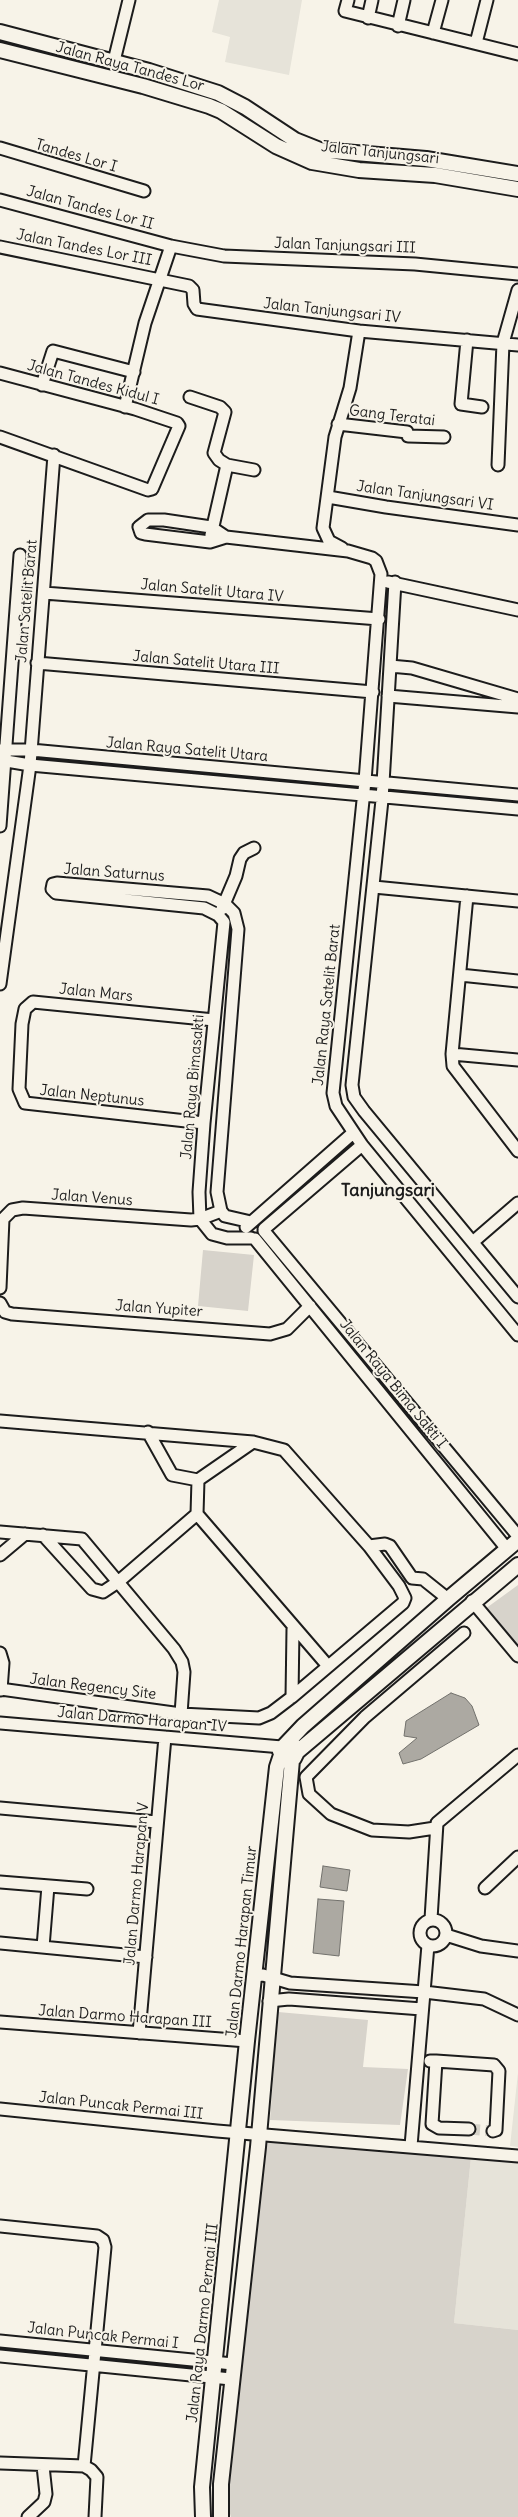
<!DOCTYPE html>
<style>
body{margin:0}
canvas{display:block;background:#f7f3e8}
</style>
<canvas width="518" height="2517"></canvas>
<script>
const ctx = document.querySelector('canvas').getContext('2d');
ctx.lineJoin = 'round';
function fillPath(path, color) { ctx.fillStyle = color; ctx.fill(path, 'evenodd'); }
const toPath = rows => new Path2D(rows.map(r => 'M' + r).join(''));
function strokePath(path, color, width, dash) { ctx.strokeStyle = color; ctx.lineWidth = width; ctx.lineCap = dash ? 'butt' : 'round'; ctx.setLineDash(dash || []); ctx.stroke(path); }
function label(font, color, halo, rows, align = 'center') {
  ctx.font = font + ' Delius,sans-serif'; ctx.lineWidth = 4; ctx.setLineDash([]); ctx.textBaseline = 'middle'; ctx.strokeStyle = halo; ctx.fillStyle = color; for (const [text, x, y, turn = 0] of rows) {
    ctx.save(); ctx.translate(x, y); ctx.rotate((+turn || 0) * Math.PI / 180); ctx.textAlign = isNaN(turn) ? turn : align; if (halo) ctx.strokeText(text, 0, 0); ctx.fillText(text, 0, 0); ctx.restore();
  }
}
fillPath(toPath([
 [219,0,302,0,289,75,225,62,230,37,212,32],
 [518,2073,518,2147,510,2146],
 [471,2157,518,2162,518,2330,454,2323]
]), '#e6e3d9');
fillPath(toPath([
 [203,1250,254,1255,248,1311,198,1306],
 [518,1585,518,1651,485,1609],
 [278,2012,368,2020,363,2067,408,2069,400,2125,270,2120],
 [265,2136,471,2157,454,2323,518,2330,518,2517,231,2517,224,2494]
]), '#d7d3cb');
const water = toPath([
 [451,1693,465,1698,472,1706,479,1725,421,1759,403,1764,399,1753,417,1738,404,1736,406,1721,451,1693],
 [323,1866,350,1870,347,1891,320,1887,323,1866],
 [318,1899,344,1901,339,1956,313,1953,318,1899]
]);
fillPath(water, '#aca9a2');
strokePath(water, '#72716c', 1);
strokePath(toPath([
 [469,2129,493,2131]
]), '#d6d3c9', 11, [11, 5.5]);
const minor = toPath([
 [348,0,345,11,518,54],
 [368,18,372,0],
 [398,26,404,0],
 [433,33,442,0],
 [476,43,487,0],
 [114,61,129,0],
 [0,148,144,191],
 [0,200,171,246,224,256,415,264,518,274],
 [0,247,189,286,193,290,194,304,197,309,359,331,518,345],
 [467,340,461,404,482,407],
 [0,373,135,409,177,423,179,426,152,489,148,490,0,437],
 [42,385,53,351,134,372],
 [190,397,220,407,225,412,214,453,219,460,227,465,211,535],
 [125,407,145,323,171,246],
 [338,424,407,432,408,436,444,437],
 [227,465,254,470],
 [498,465,503,343,518,290],
 [328,497,386,507,518,525],
 [226,537,211,527,164,520,148,520,139,527,141,533,145,534,210,542,226,537,348,551,372,558,376,561,381,574,365,781,333,1093,336,1106,362,1145,518,1335],
 [342,548,329,541,323,528,335,437,350,388,359,331],
 [388,582,518,610],
 [395,582,382,800,352,1085,354,1097,364,1111,518,1297],
 [44,593,379,619],
 [37,663,373,692],
 [390,666,412,668,518,699],
 [388,696,518,707],
 [0,750,31,750,518,795],
 [0,760,30,765,518,809],
 [0,826,20,555],
 [374,887,518,901],
 [467,896,452,1054,453,1066,518,1151],
 [222,909,236,876,240,859,244,853,254,848],
 [460,975,518,981],
 [0,984,30,765,54,455],
 [452,1054,518,1060],
 [204,1123,25,1103,19,1089,22,1024,25,1009,33,1002,214,1020],
 [251,1222,225,1216,221,1211,217,1192,238,929,234,913,225,904,208,896,57,883,53,884,52,889,56,893,204,908,218,915,224,922,204,1123,199,1192,200,1219,212,1234,227,1238,251,1238],
 [246,1227,353,1133],
 [264,1229,362,1145],
 [264,1231,518,1536],
 [255,1239,507,1549],
 [474,1241,518,1203],
 [0,1288,3,1219,12,1210,23,1208,191,1220,200,1219,221,1211],
 [0,1303,5,1312,12,1314,270,1334,287,1329,310,1306],
 [0,1421,253,1442,284,1450,369,1546,399,1586,405,1598,403,1603,292,1697,271,1713,259,1718,181,1714,0,1689],
 [148,1432,172,1475,198,1480],
 [253,1442,198,1480,197,1514,328,1666],
 [0,1532,82,1539,174,1649,182,1662,184,1672,181,1714],
 [43,1535,92,1589,103,1592,118,1582,197,1514],
 [369,1546,385,1544,390,1546,412,1578,423,1579,448,1599],
 [0,1555,25,1534],
 [472,1601,518,1656],
 [0,1653,3,1663,1,1690],
 [292,1697,293,1629],
 [0,1723,282,1747],
 [0,1808,157,1822],
 [435,1828,409,1832,372,1830,331,1814,309,1794,306,1777,365,1717,464,1633],
 [0,1882,87,1889],
 [485,1888,518,1857],
 [431,1919,437,1823,518,1755],
 '420 1933a13 13 0 1 1 26 0a13 13 0 1 1-26 0Z',
 [446,1935,481,1946,518,1951],
 [0,1943,146,1957],
 [43,1947,48,1886],
 [255,1976,263,1975,290,1983,424,1992,484,1999,518,2015],
 [269,2001,289,1999,422,2009],
 [0,2022,247,2041],
 [139,2033,165,1737],
 [430,2061,436,2061,432,2124,439,2128,469,2129],
 [436,2061,494,2065,499,2071,496,2130,493,2131],
 [0,2109,217,2131,518,2156],
 [411,2146,428,1945],
 [0,2226,97,2236,103,2240,105,2247,84,2466],
 [0,2341,233,2364],
 [0,2356,231,2379],
 [0,2463,84,2466,91,2470,97,2477,95,2517],
 [28,2517,44,2502,46,2494,43,2466]
]);
const major = toPath([
 [0,32,149,71,218,93,245,107,295,140,320,150,426,159,518,174],
 [0,50,143,86,209,106,221,111,276,146,312,162,359,170,435,175,518,189],
 [285,1745,303,1726,448,1599,518,1540],
 [297,1752,296,1747,290,1744,285,1745,280,1751,285,1759,294,1758,297,1752,518,1565],
 [203,2517,202,2487,247,2041,277,1767,281,1755],
 [221,2517,221,2484,258,2147,292,1760]
]);
strokePath(minor, '#1c1c1c', 15);
strokePath(major, '#1c1c1c', 18);
strokePath(minor, '#f7f3e8', 11);
strokePath(major, '#f7f3e8', 14);
label('15px', '#1c1c1c', '#f7f3e8', [
 ["Jalan Raya Tandes Lor",130,67,15],
 ["Jalan Tanjungsari",380,153,6],
 ["Tandes Lor I",76,156,16],
 ["Jalan Tandes Lor II",90,208,15],
 ["Jalan Tanjungsari III",345,246,2],
 ["Jalan Tandes Lor III",84,248,11],
 ["Jalan Tanjungsari IV",332,311,6],
 ["Jalan Tandes Kidul I",93,383,15],
 ["Gang Teratai",392,416,7],
 ["Jalan Tanjungsari VI",425,496,8],
 ["Jalan Satelit Utara IV",212,591,5],
 ["Jalan Satelit Barat",27,601,-85],
 ["Jalan Satelit Utara III",206,663,5],
 ["Jalan Raya Satelit Utara",187,750,5],
 ["Jalan Saturnus",114,873,4],
 ["Jalan Mars",96,993,6],
 ["Jalan Raya Satelit Barat",327,1005,-84],
 ["Jalan Raya Bimasakti",193,1087,-85],
 ["Jalan Neptunus",92,1096,6],
 ["Jalan Venus",92,1198,4],
 ["Jalan Yupiter",159,1309,4],
 ["Jalan Raya Bima Sakti I",393,1384,51],
 ["Jalan Regency Site",93,1687,7],
 ["Jalan Darmo Harapan IV",142,1720,5],
 ["Jalan Darmo Harapan V",137,1884,-85],
 ["Jalan Darmo Harapan Timur",242,1942,-84],
 ["Jalan Darmo Harapan III",125,2017,4],
 ["Jalan Puncak Permai III",121,2106,6],
 ["Jalan Raya Darmo Permai III",203,2323,-84],
 ["Jalan Puncak Permai I",103,2336,6]
]);
label('bold 18px', '#1c1c1c', '#f7f3e8', [
 ["Tanjungsari",388,1191]
]);
</script>
